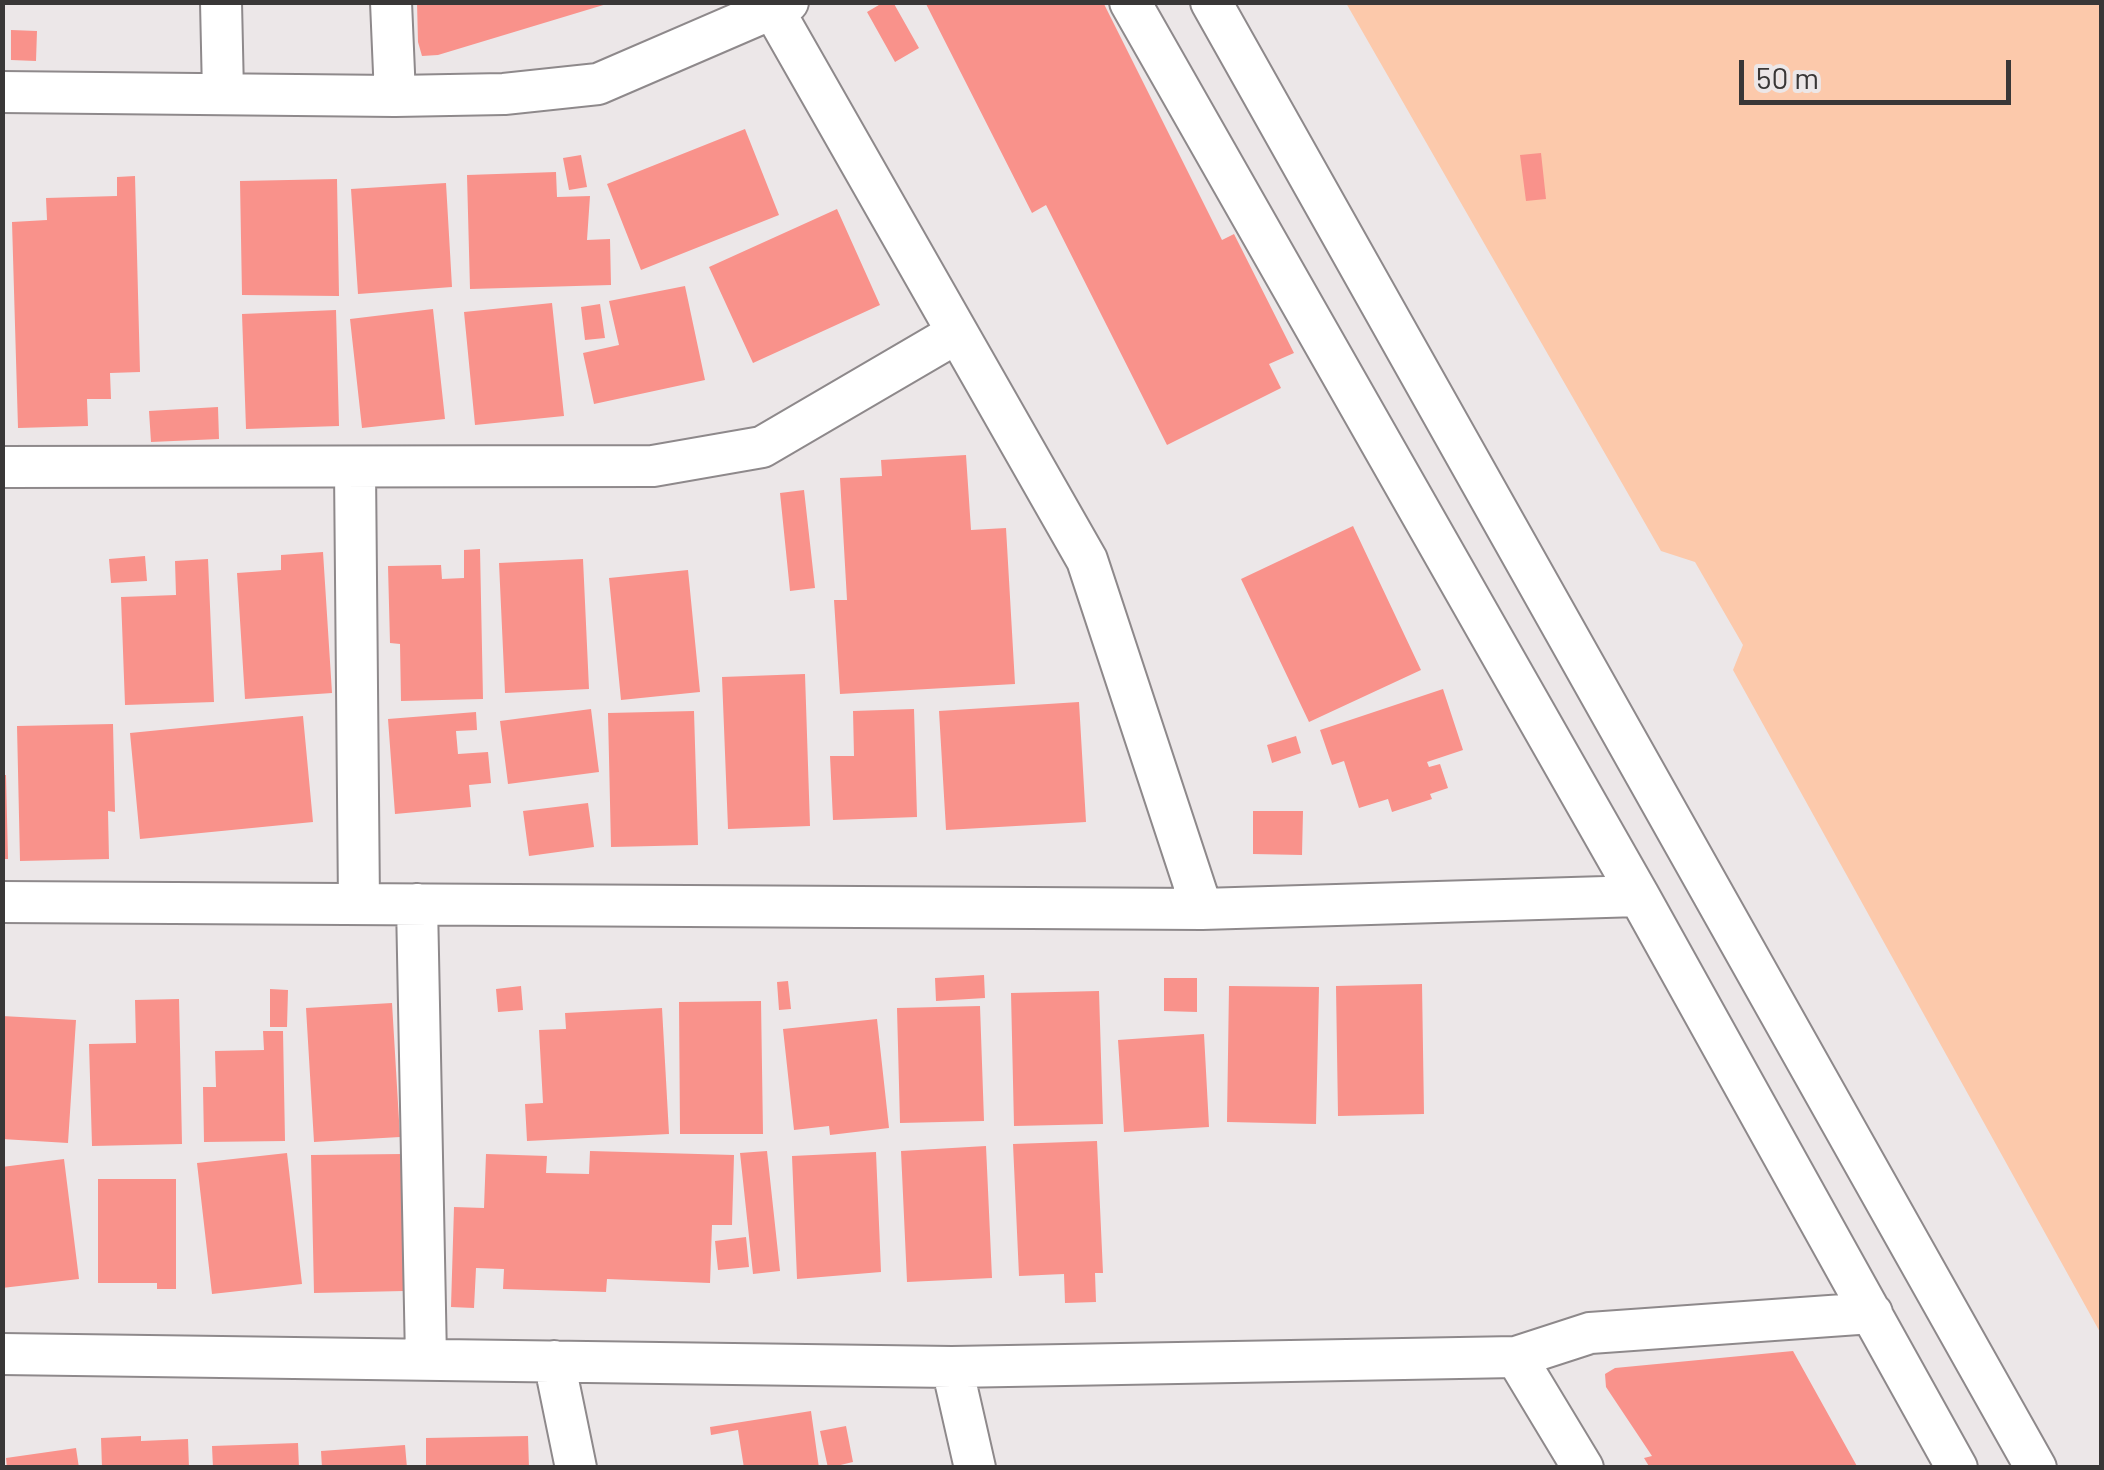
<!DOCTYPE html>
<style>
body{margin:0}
#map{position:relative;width:2104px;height:1470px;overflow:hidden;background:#ece7e8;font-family:Barlow,sans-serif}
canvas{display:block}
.frame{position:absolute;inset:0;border:5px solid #393737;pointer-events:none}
.scale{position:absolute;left:1739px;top:60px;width:272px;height:45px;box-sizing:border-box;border:5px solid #393737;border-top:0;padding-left:12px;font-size:30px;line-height:35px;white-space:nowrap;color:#393737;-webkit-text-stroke:8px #ece7e8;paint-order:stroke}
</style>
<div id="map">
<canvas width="2104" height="1470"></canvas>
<div class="frame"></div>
<div class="scale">50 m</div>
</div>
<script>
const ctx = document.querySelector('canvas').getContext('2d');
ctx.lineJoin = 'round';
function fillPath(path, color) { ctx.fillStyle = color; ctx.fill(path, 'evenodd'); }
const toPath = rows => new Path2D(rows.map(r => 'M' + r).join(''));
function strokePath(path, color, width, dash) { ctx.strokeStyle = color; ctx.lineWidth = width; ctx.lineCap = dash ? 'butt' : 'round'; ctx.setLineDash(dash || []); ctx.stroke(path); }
fillPath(toPath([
 [1346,3,2101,3,2101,1334,1733,670,1743,645,1695,562,1661,551]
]), '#fcc9ab');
fillPath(toPath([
 [417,2,610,2,610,3,438,55,422,56,418,42],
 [884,2,893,2,919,48,895,62,867,12],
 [925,2,1103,2,1222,240,1234,234,1294,353,1269,364,1281,388,1167,445,1046,205,1032,213],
 [11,30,37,31,36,61,11,60],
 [745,129,779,215,641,270,607,184],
 [1541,153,1546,199,1526,201,1520,155],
 [581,155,587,187,569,190,563,158],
 [556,172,557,197,590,196,587,240,610,239,611,285,470,289,467,175],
 [135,176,140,372,110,373,111,399,87,399,88,426,18,428,12,222,47,220,46,198,117,196,117,177],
 [337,179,339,296,242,295,240,181],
 [446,183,452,287,358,294,351,189],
 [837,209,880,305,753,363,709,267],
 [685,286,705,380,594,404,583,353,619,345,609,301],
 [552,303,564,416,475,425,464,312],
 [600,304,605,338,585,340,581,307],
 [433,309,445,419,362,428,350,319],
 [336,310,339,426,246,429,242,314],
 [218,407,219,439,151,442,149,411],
 [966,455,971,530,1006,528,1015,684,840,694,834,600,847,600,840,478,882,476,881,460],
 [804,490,815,588,790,591,780,493],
 [1353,526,1421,670,1309,722,1241,579],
 [480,549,483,699,401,701,400,644,390,643,388,566,441,565,442,579,464,578,464,550],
 [323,552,332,693,245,699,237,573,281,570,281,555],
 [145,556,147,581,111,583,109,559],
 [208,559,214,702,125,705,121,597,176,595,175,561],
 [583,559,589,689,505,693,499,563],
 [688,570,700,692,621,700,609,578],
 [805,674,810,826,728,829,722,677],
 [1443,689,1463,750,1427,762,1429,767,1440,764,1448,788,1430,794,1432,799,1392,812,1388,799,1359,808,1344,761,1332,765,1320,730],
 [1079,702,1086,822,946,830,939,711],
 [591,709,599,772,508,784,500,721],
 [914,709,917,817,833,820,830,756,854,756,853,711],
 [694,711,698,845,611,847,608,713],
 [476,712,477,730,456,731,458,754,488,752,491,783,469,785,471,807,395,814,388,719],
 [303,716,313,822,140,839,130,733],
 [113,724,115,812,108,811,109,859,20,861,17,726],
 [1296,736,1301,753,1272,763,1267,745],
 [3,775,6,775,8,859,3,859],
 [588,803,594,847,529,856,523,811],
 [1253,811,1303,811,1302,855,1253,854],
 [984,975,985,998,936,1001,935,978],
 [1164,978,1197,978,1197,1012,1164,1011],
 [788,981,791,1009,779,1010,777,982],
 [1422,984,1424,1114,1338,1116,1336,986],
 [521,986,523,1010,498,1012,496,989],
 [1229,986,1319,987,1316,1124,1227,1122],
 [270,989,288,990,287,1027,270,1027],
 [1099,991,1103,1124,1014,1126,1011,993],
 [179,999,182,1144,92,1146,89,1044,136,1043,135,1000],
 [761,1001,763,1134,680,1134,679,1002],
 [392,1003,400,1137,314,1142,306,1008],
 [980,1006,984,1121,900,1123,897,1008],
 [662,1008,669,1134,527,1141,525,1104,543,1103,539,1030,566,1029,565,1013],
 [2,1016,76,1020,68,1143,2,1139],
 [877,1019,889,1128,830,1135,829,1126,794,1130,783,1029],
 [263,1031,283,1031,285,1141,204,1142,203,1087,216,1087,215,1051,264,1050],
 [1204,1034,1209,1127,1124,1132,1118,1040],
 [1097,1141,1103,1273,1095,1273,1096,1302,1065,1303,1064,1274,1019,1276,1013,1144],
 [986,1146,992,1278,907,1282,901,1151],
 [590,1151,734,1155,732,1225,712,1225,710,1283,607,1279,606,1292,503,1289,504,1269,476,1268,474,1308,451,1307,454,1207,484,1208,486,1154,547,1156,546,1173,589,1174],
 [767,1151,780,1271,753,1274,740,1153],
 [876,1152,881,1272,797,1279,792,1156],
 [287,1153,302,1284,212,1294,197,1163],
 [402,1154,404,1291,314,1293,311,1155],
 [64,1159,79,1279,2,1288,2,1167],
 [98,1179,176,1179,176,1289,157,1289,157,1283,98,1283],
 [746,1237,749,1267,718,1270,715,1241],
 [1793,1351,1858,1468,1650,1468,1644,1458,1652,1456,1606,1387,1605,1374,1615,1368],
 [811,1411,819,1468,744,1468,738,1430,711,1435,710,1427],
 [846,1426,853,1462,828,1468,820,1431],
 [141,1436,141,1441,188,1439,189,1468,102,1468,101,1438],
 [528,1436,529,1468,426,1468,426,1438],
 [298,1443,299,1468,213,1468,212,1446],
 [405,1445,407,1468,322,1468,321,1451],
 [76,1448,79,1468,7,1468,6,1458]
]), '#f9928b');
const minor = toPath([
 [221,2,223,93],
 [391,2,395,96],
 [769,2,1087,560,1202,909],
 [1130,2,1639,896,1957,1468],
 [1211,2,2036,1468],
 [2,92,395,96,504,94,598,84,788,2],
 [2,467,653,466,762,447,957,333],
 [355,469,359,904],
 [2,902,1202,909,1639,896],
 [417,904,426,1359],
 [2,1354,952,1367,1516,1357,1583,1468],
 [1516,1357,1590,1333,1872,1313],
 [554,1361,576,1468],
 [952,1367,975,1468]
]);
strokePath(minor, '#8e898b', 44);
strokePath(minor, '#fff', 40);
</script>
